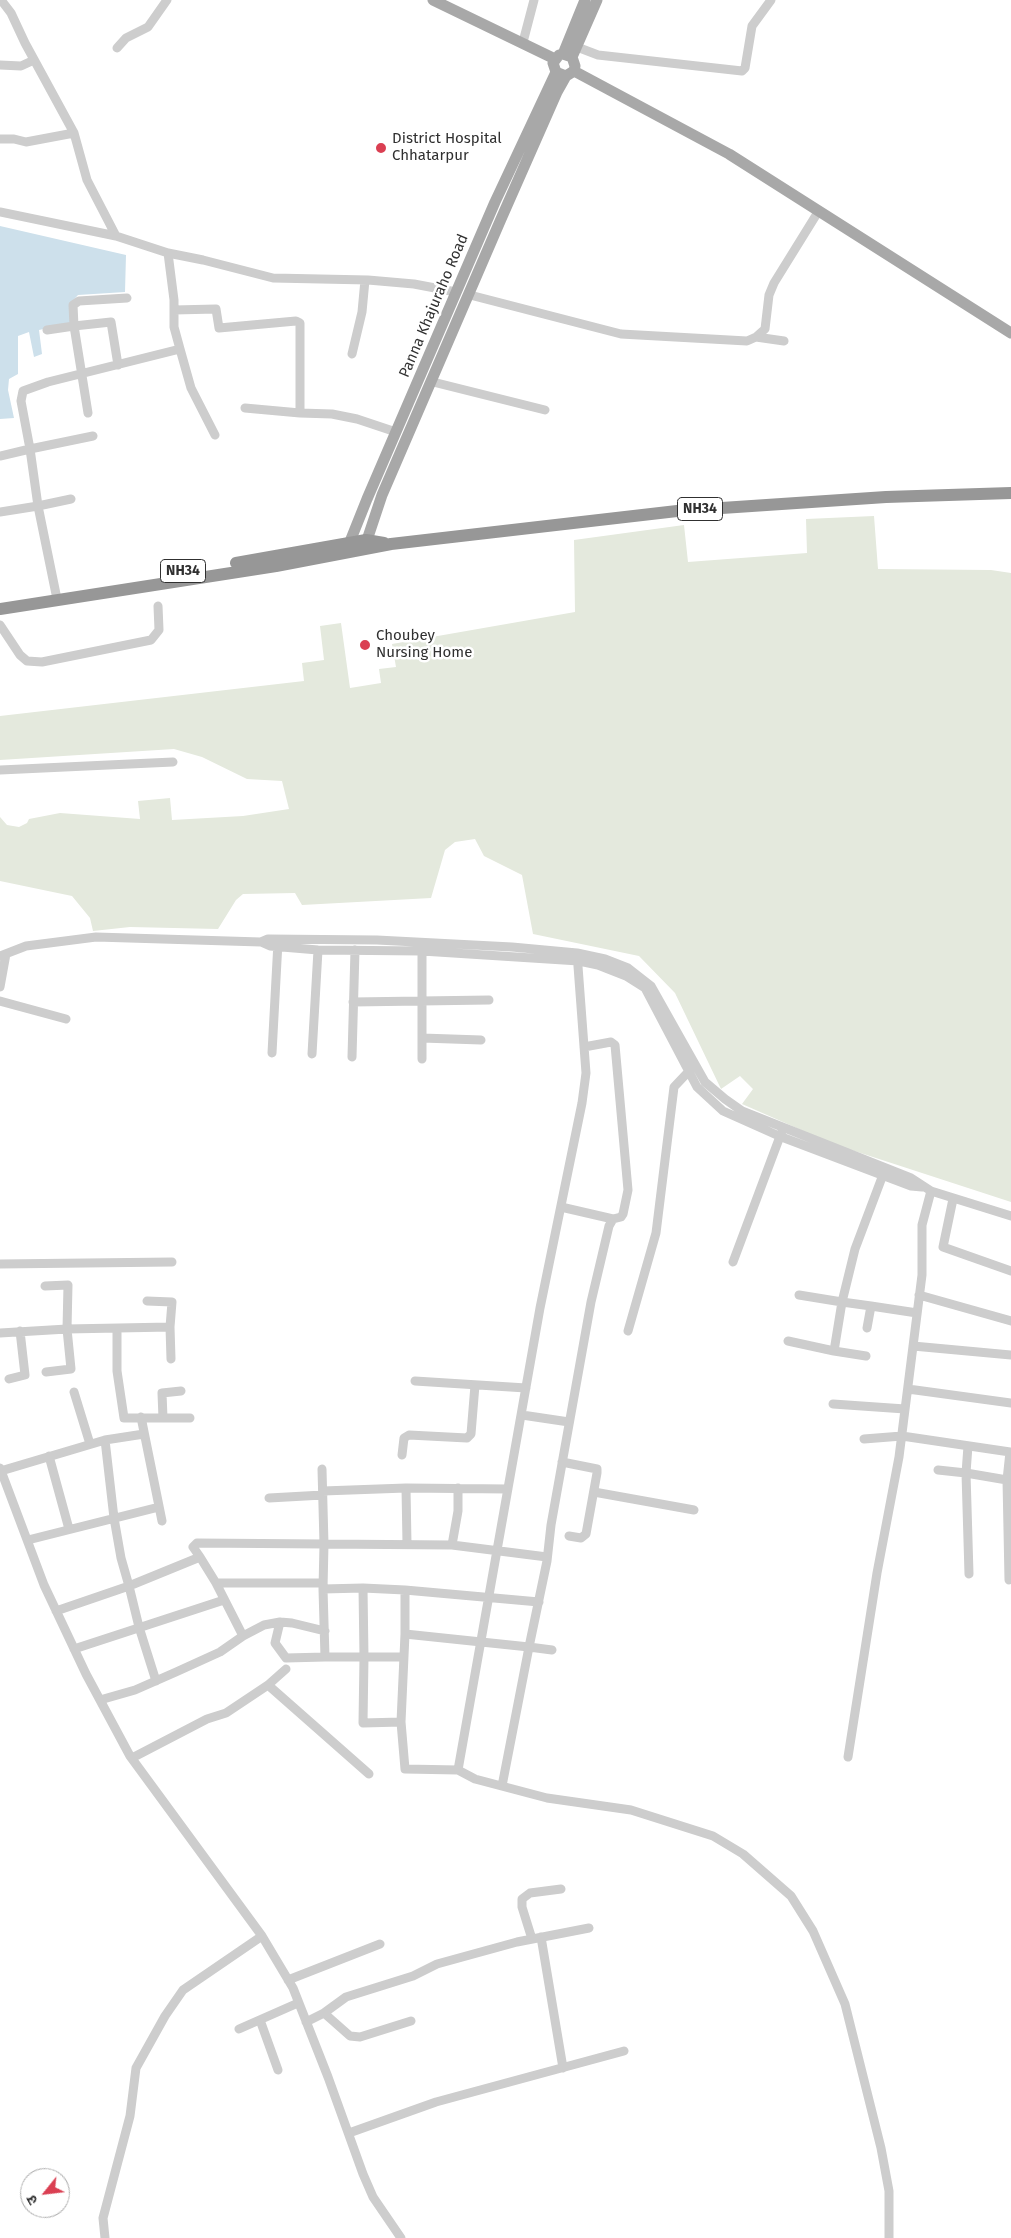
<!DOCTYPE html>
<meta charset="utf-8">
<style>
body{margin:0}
#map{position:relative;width:1011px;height:2238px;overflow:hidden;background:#fff;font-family:"Fira Sans","Noto Sans Devanagari",sans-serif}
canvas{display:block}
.north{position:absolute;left:20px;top:2168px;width:50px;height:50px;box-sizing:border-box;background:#fff;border:1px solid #acacac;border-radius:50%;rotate:241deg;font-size:14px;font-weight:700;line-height:20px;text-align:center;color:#303030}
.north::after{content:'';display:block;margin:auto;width:18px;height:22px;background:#da3f52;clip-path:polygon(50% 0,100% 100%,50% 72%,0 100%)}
</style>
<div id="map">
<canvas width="1011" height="2238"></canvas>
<div class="north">उ</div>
</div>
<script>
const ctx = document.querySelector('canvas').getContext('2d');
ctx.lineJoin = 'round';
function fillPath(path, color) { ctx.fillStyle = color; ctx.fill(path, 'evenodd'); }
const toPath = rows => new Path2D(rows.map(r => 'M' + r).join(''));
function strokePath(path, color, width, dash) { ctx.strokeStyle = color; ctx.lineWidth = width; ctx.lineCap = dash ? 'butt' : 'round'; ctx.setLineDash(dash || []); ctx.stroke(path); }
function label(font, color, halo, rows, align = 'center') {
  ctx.font = font + ' "Fira Sans",sans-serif'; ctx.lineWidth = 5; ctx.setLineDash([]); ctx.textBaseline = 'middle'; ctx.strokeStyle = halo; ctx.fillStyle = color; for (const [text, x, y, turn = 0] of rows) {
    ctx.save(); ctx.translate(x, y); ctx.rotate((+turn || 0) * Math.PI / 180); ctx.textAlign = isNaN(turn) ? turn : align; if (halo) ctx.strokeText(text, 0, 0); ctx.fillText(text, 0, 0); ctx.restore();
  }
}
fillPath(toPath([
 [874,516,878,569,991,570,1011,573,1011,1202,833,1144,742,1104,753,1089,740,1076,721,1089,675,993,639,956,533,934,522,875,484,856,475,839,455,842,445,850,431,898,302,905,295,893,243,894,236,900,218,929,130,927,93,931,90,918,72,896,0,881,0,817,7,825,19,827,27,823,29,819,60,813,140,819,138,801,170,798,172,820,243,816,289,809,282,781,247,779,202,757,174,749,0,760,0,716,304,681,302,663,324,660,320,626,341,623,350,688,381,683,379,669,396,667,392,644,575,612,574,540,684,525,688,562,807,553,806,519]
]), '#e4e9dd');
fillPath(toPath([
 [0,226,126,255,125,292,78,295,70,304,71,323,39,330,42,354,34,357,29,332,18,336,18,374,9,379,8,390,14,418,0,419]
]), '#cde0eb');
strokePath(toPath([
 [1,0,11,13,25,43,74,133,87,180,116,236],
 [523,42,534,0],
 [577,47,598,55,742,71,745,68,752,26,771,0],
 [117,48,126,38,148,27,167,0],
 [0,65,21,66,34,60],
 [0,139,14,139,26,142,74,133],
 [0,212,116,236,168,253,203,260,273,278,368,280,414,284,456,292],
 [168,253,174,300,174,327,180,349,191,388,215,435],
 [470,295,621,334,747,341,756,337,765,329,769,295,774,283,818,212],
 [174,310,216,309,219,328,296,321,300,323,300,413,245,408],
 [47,330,74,326,88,413],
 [756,337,784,341],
 [352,354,362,312,365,280],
 [118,365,111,322,74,326,73,305,79,301,127,298],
 [433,382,545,410],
 [300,413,332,414,357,419,396,432],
 [93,436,30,449,21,401,23,391,48,382,180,349],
 [0,456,30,449,38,506,71,499],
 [0,512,38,506,57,599],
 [0,625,20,655,27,661,42,662,151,640,159,630,158,606],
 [0,770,173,762],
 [261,942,268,939,377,940,512,947,577,953,605,959,628,968,651,986,705,1082,725,1099,742,1111,911,1178,931,1191,1011,1216],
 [422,951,422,1059],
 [577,953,586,1073,582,1103,540,1308,458,1770,475,1779,547,1798,631,1810,713,1836,743,1854,791,1896,813,1931,845,2004,881,2148,889,2191,889,2238],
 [0,956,26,946,96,937,261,942,270,946,318,950,422,951,579,961,598,965,626,976,645,988,697,1087,723,1111,779,1136,911,1186,922,1187],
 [0,987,6,954],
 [0,1001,66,1019],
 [353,1002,489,1000],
 [422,1038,481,1040],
 [272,1053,278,942],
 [312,1054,318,950],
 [352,1057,355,950],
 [953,1199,943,1247,1011,1271],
 [561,1207,613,1219],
 [733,1262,782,1131],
 [0,1264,172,1262],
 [45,1286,68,1285,67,1329,71,1369,46,1372],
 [799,1295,842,1302,834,1351,866,1356],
 [919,1295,1011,1321],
 [871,1306,842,1302,855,1249,884,1172],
 [170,1327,171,1359],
 [867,1328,871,1306,917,1313],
 [117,1329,117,1371,124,1418,190,1418],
 [628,1331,656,1233,674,1087,691,1069],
 [0,1333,67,1329,170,1327,172,1302,147,1301],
 [788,1341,834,1351],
 [913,1346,1011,1355],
 [9,1379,25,1375,20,1331],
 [415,1381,526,1388],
 [908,1389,1011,1403],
 [74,1392,90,1444],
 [833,1404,905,1409],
 [522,1415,569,1422],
 [141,1417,162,1521],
 [163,1418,162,1393,181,1391],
 [144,1434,105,1440,114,1518,121,1558,129,1586,200,1557,193,1547,197,1543,324,1544,322,1469],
 [864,1439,902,1436,1010,1452,1007,1480,1009,1580],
 [402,1455,404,1438,409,1435,467,1438,471,1434,475,1385],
 [49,1456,69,1529],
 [562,1462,597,1469,597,1473,586,1534,581,1538,569,1536],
 [0,1468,44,1585,86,1674,130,1756,262,1936,293,1988,328,2077,363,2174,373,2197,401,2238],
 [938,1470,966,1473,968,1446],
 [1,1471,105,1440],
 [406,1488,407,1544],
 [323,1491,406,1488,508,1489],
 [594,1492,694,1510],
 [269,1498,323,1495],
 [28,1540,159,1507],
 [452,1545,458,1511,458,1488],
 [200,1557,216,1583],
 [969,1574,966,1473,1007,1480],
 [363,1588,364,1657,325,1657,323,1589,363,1588,405,1590,539,1602],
 [323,1589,324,1544,452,1545,547,1557],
 [56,1611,129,1586,139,1627,156,1681],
 [280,1622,275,1643,286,1658,325,1657],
 [405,1634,405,1590],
 [243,1636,216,1583,323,1583],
 [74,1649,224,1600],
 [268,1685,369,1774],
 [100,1700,135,1690,176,1672,220,1652,243,1636,264,1625,280,1622,292,1623,325,1631],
 [401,1722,363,1723,364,1657,403,1657],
 [848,1757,877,1573,899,1457,922,1275,922,1225,931,1191],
 [132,1758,207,1719,226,1713,268,1685,286,1669],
 [458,1770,405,1769,401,1722,405,1634,529,1647,547,1561,551,1525,591,1302,609,1226,613,1219,621,1217,623,1214,628,1190,615,1045,611,1042,584,1047],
 [502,1786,529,1647,552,1650],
 [541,1937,563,2068],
 [532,1939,522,1907,522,1899,530,1893,561,1889],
 [288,1980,380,1944],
 [324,2013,346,1997,413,1976,437,1964,517,1942,589,1928],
 [260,2020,278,2070],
 [306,2022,324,2013,350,2036,360,2037,411,2021],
 [239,2029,298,2003],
 [349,2133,436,2102,624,2051],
 [105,2238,103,2218,130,2116,136,2068,165,2016,183,1990,262,1936]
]), '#cdcdcd', 9);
strokePath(toPath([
 [433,0,555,59],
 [563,54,585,0],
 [572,57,597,0],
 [574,71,729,154,1011,333],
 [347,549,367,499,495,202,556,72],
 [364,549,382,495,501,219,557,92,566,76,574,71,575,66,572,57,563,54,559,55,553,63,556,72,566,76]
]), '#a8a8a8', 11);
strokePath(toPath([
 [236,563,366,540,384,543],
 [0,609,276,566,391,544,677,511,886,497,1011,493]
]), '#979797', 12);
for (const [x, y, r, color] of [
 [381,148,6,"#da3f52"],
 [365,645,6,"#da3f52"]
]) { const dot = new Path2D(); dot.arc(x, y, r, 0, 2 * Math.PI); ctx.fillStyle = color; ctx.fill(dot); strokePath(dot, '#fff', 2); }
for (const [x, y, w] of [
 [700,509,45],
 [183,571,45]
]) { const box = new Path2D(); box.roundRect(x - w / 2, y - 11.5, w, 23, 4); ctx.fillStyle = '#fff'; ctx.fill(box); strokePath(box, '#303030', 1); }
label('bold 14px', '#303030', null, [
 ["NH34",700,509],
 ["NH34",183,571]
]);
label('15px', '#303030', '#fff', [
 ["District Hospital",392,139],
 ["Chhatarpur",392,156],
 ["Choubey",376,636],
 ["Nursing Home",376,653]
], 'left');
label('15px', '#303030', '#fff', [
 ["Panna Khajuraho Road",434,306,-67]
]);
</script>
